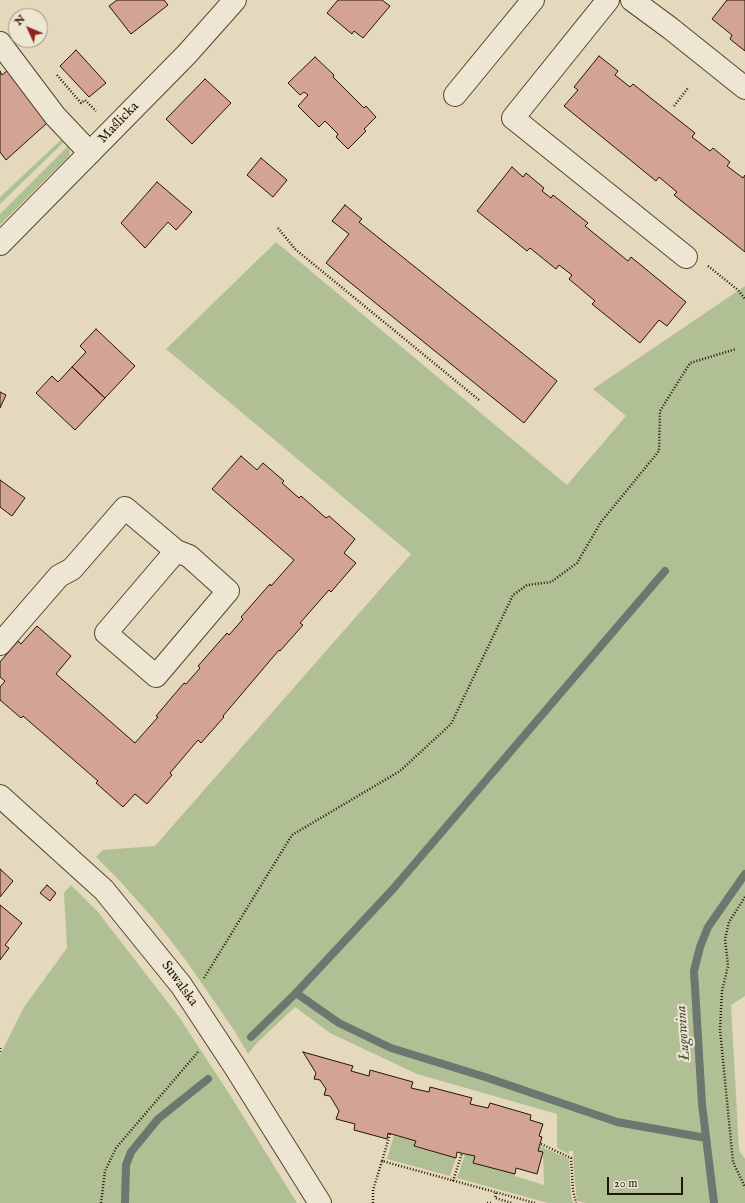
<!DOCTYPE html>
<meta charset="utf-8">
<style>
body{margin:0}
#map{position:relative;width:745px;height:1203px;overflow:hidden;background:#e4d9bc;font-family:"IM FELL English",serif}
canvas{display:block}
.north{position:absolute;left:8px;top:8px;width:40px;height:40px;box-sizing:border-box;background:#ede6d3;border:1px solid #9e927f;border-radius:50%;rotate:314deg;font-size:11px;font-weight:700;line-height:16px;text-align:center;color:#281402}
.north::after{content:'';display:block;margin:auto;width:14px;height:18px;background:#8f2418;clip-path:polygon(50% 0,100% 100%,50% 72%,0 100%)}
.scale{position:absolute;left:607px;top:1177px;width:76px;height:18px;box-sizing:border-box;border:2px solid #281402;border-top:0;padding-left:5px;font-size:12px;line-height:14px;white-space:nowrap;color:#281402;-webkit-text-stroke:3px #ede6d3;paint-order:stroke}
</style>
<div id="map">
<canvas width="745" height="1203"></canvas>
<div class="north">N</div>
<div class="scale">20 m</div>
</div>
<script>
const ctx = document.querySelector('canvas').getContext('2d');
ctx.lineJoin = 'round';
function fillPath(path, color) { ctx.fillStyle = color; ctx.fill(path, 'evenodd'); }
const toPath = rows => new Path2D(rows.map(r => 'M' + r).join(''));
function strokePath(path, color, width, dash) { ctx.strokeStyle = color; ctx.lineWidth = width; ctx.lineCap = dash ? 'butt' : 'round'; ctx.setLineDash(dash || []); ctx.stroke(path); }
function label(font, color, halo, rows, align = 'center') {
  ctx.font = font + ' "IM FELL English",serif'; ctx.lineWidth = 4; ctx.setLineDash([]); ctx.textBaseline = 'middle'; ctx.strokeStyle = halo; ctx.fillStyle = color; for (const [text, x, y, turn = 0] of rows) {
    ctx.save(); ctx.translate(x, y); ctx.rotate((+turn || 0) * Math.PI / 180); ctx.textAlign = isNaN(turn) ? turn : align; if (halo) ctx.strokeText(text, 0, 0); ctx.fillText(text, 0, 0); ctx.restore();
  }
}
fillPath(toPath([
 [63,138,65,141,0,204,0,197],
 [69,145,70,155,0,225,0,214],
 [276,242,567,485,626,416,593,389,745,286,745,996,731,1005,739,1150,745,1159,745,1203,586,1203,577,1201,574,1174,573,1151,569,1151,569,1154,557,1148,557,1114,417,1074,330,1033,295,1007,257,1043,248,1054,234,1030,187,962,158,924,120,881,96,857,103,850,155,846,411,554,166,349],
 [71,885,98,912,179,1017,230,1095,297,1203,0,1203,0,1055,24,1007,67,948,64,893],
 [394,1135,416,1141,414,1147,456,1158,450,1176,387,1159],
 [540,1146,569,1159,571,1195,573,1203,548,1203,457,1178,465,1154,475,1156,473,1163,515,1174,515,1176,544,1185,543,1152,538,1151]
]), '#b0c094');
strokePath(toPath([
 [296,993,339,1023,391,1048,485,1077,617,1122,706,1138],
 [251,1037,296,993,393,889,665,571],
 [125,1203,126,1165,131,1152,158,1119,208,1079],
 [714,1203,702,1104,694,971,700,947,708,927,745,874]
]), '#6b776f', 8);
const building = toPath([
 [117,0,164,0,168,5,131,34,109,6,117,0],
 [338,0,382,0,390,6,363,38,354,31,352,34,327,13,338,0],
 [727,0,745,0,745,51,730,39,732,35,712,19,727,0],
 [76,50,106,83,89,97,60,66,76,50],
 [599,56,618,71,615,75,630,87,633,84,695,133,692,137,710,151,713,148,730,162,727,166,743,178,745,175,745,252,674,195,677,192,659,177,656,181,564,106,578,90,574,87,599,56],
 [315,57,334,75,333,77,364,108,366,106,376,117,364,129,366,131,348,149,336,137,338,134,325,121,319,127,298,106,308,95,304,92,300,95,288,83,315,57],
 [0,71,2,75,7,71,47,123,6,160,0,152,0,71],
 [205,79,231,103,192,144,166,119,205,79],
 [261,158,287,180,273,197,247,175,261,158],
 [512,167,523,177,526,173,544,188,542,191,551,198,553,195,588,223,585,226,628,261,631,257,686,302,667,326,659,320,640,343,592,304,595,301,569,279,572,275,559,265,556,269,530,248,527,251,477,211,512,167],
 [157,182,192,212,176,230,168,222,145,248,121,223,157,182],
 [345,205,362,219,359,222,557,381,524,423,326,263,349,234,332,221,345,205],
 [96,329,135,366,105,398,72,367,86,352,80,346,96,329],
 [72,367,105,398,75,430,36,393,52,376,58,382,72,367],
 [0,392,6,395,0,408,0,392],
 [241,456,257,470,263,463,284,481,282,483,299,498,301,496,326,518,329,516,355,539,344,553,356,563,331,592,329,590,300,623,303,625,280,651,279,650,223,716,224,717,201,743,198,740,170,773,172,775,147,804,135,794,123,807,96,783,98,781,23,716,21,718,0,700,0,687,5,681,0,677,0,662,18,641,21,644,37,626,71,656,56,674,135,743,158,717,156,716,184,683,186,684,200,668,198,666,227,633,229,635,243,619,241,617,270,584,271,586,294,560,212,489,241,456],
 [0,480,25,498,12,516,0,507,0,480],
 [0,869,13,881,0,897,0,869],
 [47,885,56,893,50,901,40,893,47,885],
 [0,905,22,923,5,945,9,948,0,960,0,905],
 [303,1052,353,1066,351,1071,369,1076,370,1070,413,1082,411,1088,429,1092,430,1087,472,1098,470,1104,488,1108,490,1103,531,1115,530,1120,543,1124,539,1136,542,1137,538,1151,543,1152,537,1174,516,1168,515,1174,473,1163,475,1156,465,1154,457,1152,456,1158,414,1146,416,1141,388,1133,387,1139,354,1130,355,1124,336,1119,339,1111,330,1096,324,1095,326,1089,320,1080,314,1079,316,1073,303,1052]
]);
fillPath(building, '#d3a393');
strokePath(building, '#281402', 1);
const minor = toPath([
 [608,0,513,118,686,257],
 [632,0,670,28,745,88],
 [0,43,55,116,90,153],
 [455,95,533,0],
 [0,244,187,54,235,0],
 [0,644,59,576,72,569,125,508,176,551,189,556,228,591,156,676,106,633,176,551],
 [0,796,104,890,181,985,235,1067,320,1203]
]);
strokePath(minor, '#574530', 24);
strokePath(toPath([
 [57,75,81,103,85,100,96,111],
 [674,106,688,88],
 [278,228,295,249,479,400],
 [708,266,738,290,745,299],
 [745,897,729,922,725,939,728,966,722,991,720,1030,733,1162,745,1187],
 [204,978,292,835,400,771,451,724,513,595,527,585,551,582,577,563,601,522,659,451,660,411,690,363,736,349],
 [0,1048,0,1052],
 [390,1134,382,1161,535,1203],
 [541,1144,571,1158,573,1190,576,1203],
 [453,1181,462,1153],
 [496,1193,495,1198,512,1203],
 [101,1203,105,1171,116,1148,198,1052],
 [373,1203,373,1190,382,1161],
 [487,1203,491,1203]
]), '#281402', 2.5, [1, 2]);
strokePath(minor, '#ede6d3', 22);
label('14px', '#281402', '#ede6d3', [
 ["Maślicka",119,123,-46],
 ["Suwalska",179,984,54]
]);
label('italic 15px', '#4f4e41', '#ede6d3', [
 ["Ługowina",684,1033,-94]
]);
</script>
